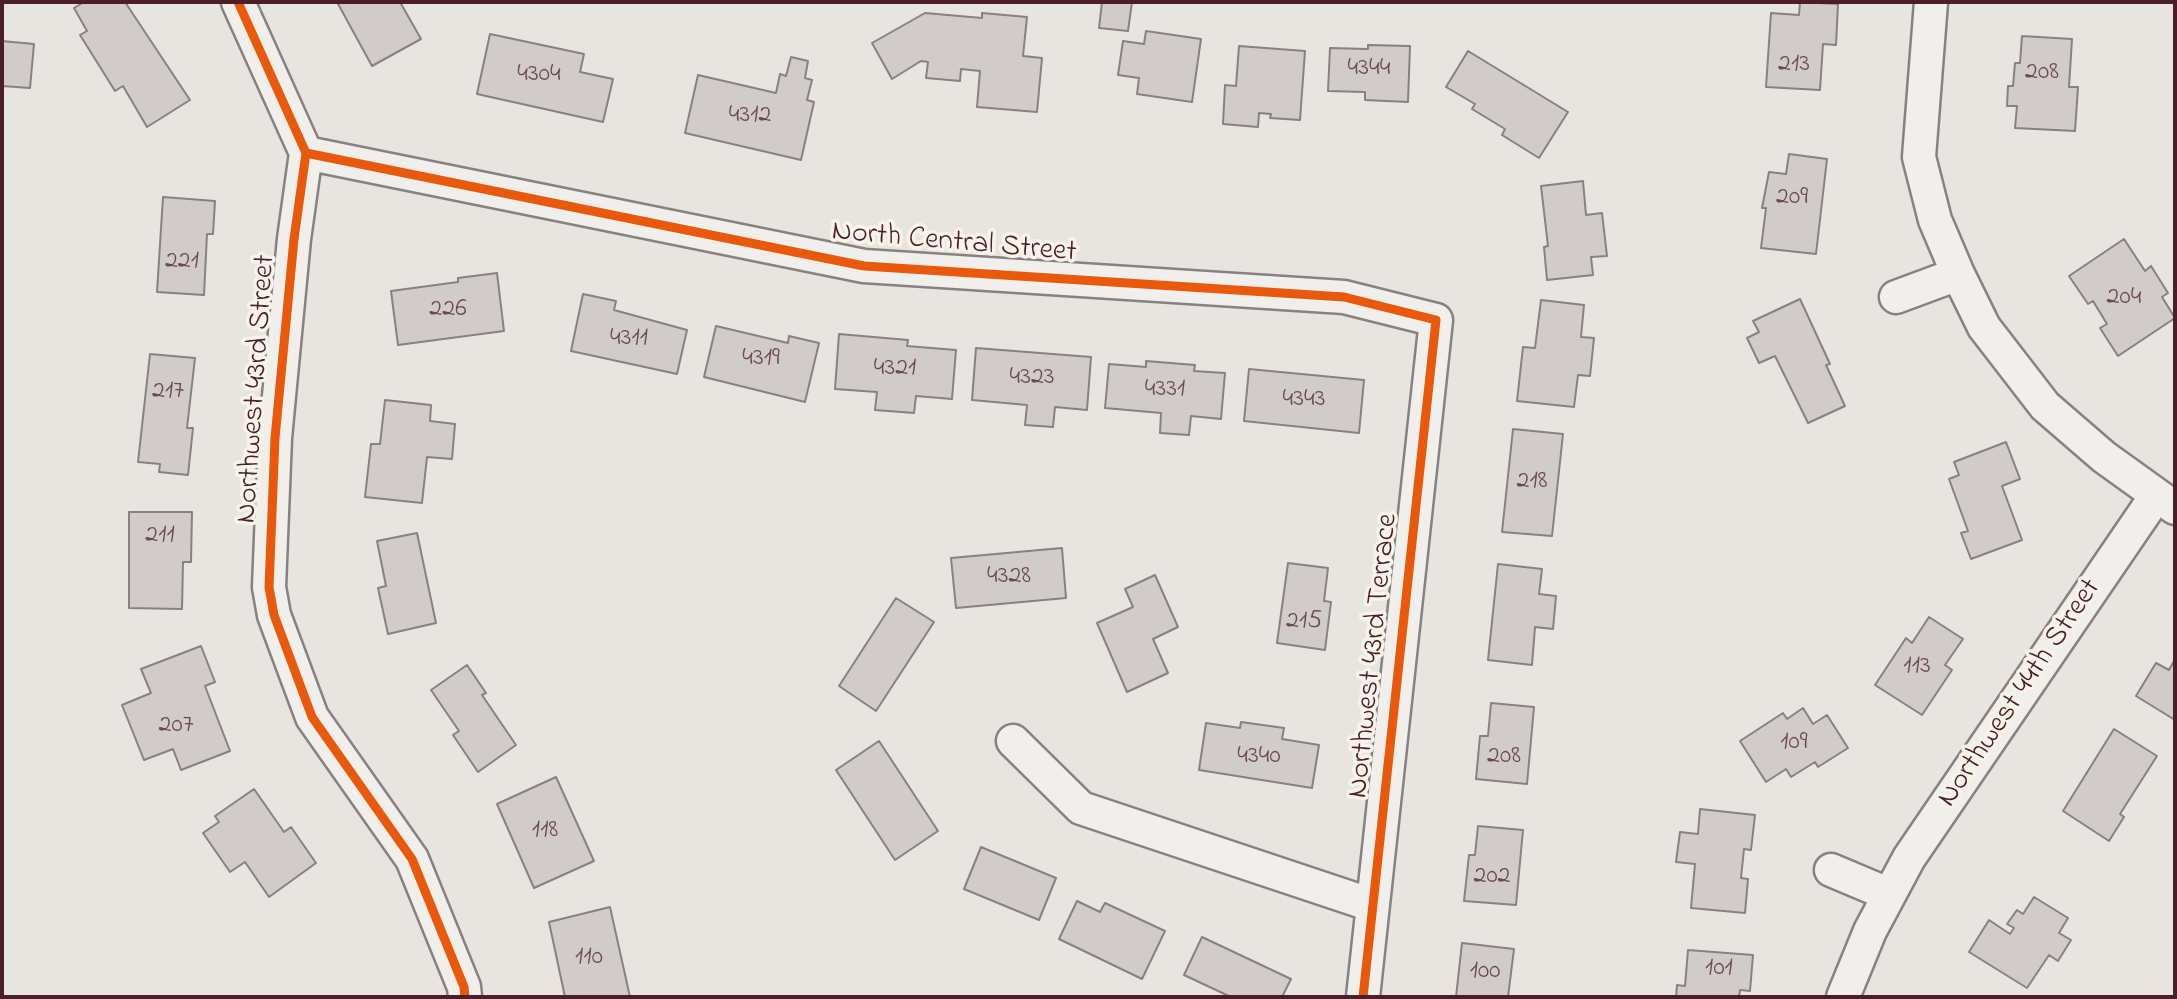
<!DOCTYPE html>
<style>
body{margin:0}
#map{position:relative;width:2177px;height:999px;overflow:hidden;background:#e8e5e0;font-family:"Indie Flower",sans-serif}
canvas{display:block}
.frame{position:absolute;inset:0;border:4px solid #4a1f2b;pointer-events:none}
</style>
<div id="map">
<canvas width="2177" height="999"></canvas>
<div class="frame"></div>
</div>
<script>
const ctx = document.querySelector('canvas').getContext('2d');
ctx.lineJoin = 'round';
function fillPath(path, color) { ctx.fillStyle = color; ctx.fill(path, 'evenodd'); }
const toPath = rows => new Path2D(rows.map(r => 'M' + r).join(''));
function strokePath(path, color, width, dash) { ctx.strokeStyle = color; ctx.lineWidth = width; ctx.lineCap = dash ? 'butt' : 'round'; ctx.setLineDash(dash || []); ctx.stroke(path); }
function label(font, color, halo, rows, align = 'center') {
  ctx.font = font + ' "Indie Flower",sans-serif'; ctx.lineWidth = 7; ctx.setLineDash([]); ctx.textBaseline = 'middle'; ctx.strokeStyle = halo; ctx.fillStyle = color; for (const [text, x, y, turn = 0] of rows) {
    ctx.save(); ctx.translate(x, y); ctx.rotate((+turn || 0) * Math.PI / 180); ctx.textAlign = isNaN(turn) ? turn : align; if (halo) ctx.strokeText(text, 0, 0); ctx.fillText(text, 0, 0); ctx.restore();
  }
}
const building = toPath([
 [84,2,125,2,190,100,147,127,123,86,115,91,80,35,87,31,74,8,84,2],
 [337,2,400,2,421,39,372,66,337,2],
 [1102,2,1132,2,1128,31,1099,28,1102,2],
 [1800,2,1838,4,1836,45,1823,44,1820,90,1766,87,1771,13,1799,15,1800,2],
 [925,13,982,18,982,13,1027,17,1023,56,1042,58,1037,112,977,107,980,71,961,69,960,81,926,78,928,62,921,61,892,79,872,43,925,13],
 [1146,31,1201,39,1192,102,1137,94,1139,78,1118,75,1123,41,1144,44,1146,31],
 [490,34,584,54,580,72,613,79,603,122,477,94,490,34],
 [2022,36,2072,39,2069,87,2078,87,2075,131,2015,128,2017,106,2007,106,2008,86,2013,86,2015,63,2020,63,2022,36],
 [2,41,34,44,30,88,2,86,2,41],
 [1368,45,1410,46,1408,102,1365,100,1365,92,1328,91,1330,48,1368,49,1368,45],
 [1239,46,1305,51,1300,120,1270,118,1271,114,1259,113,1258,127,1223,124,1225,85,1236,86,1239,46],
 [1468,51,1568,112,1539,158,1502,135,1505,129,1472,109,1475,104,1446,87,1468,51],
 [791,57,808,61,805,78,812,80,807,100,814,102,801,160,685,133,698,75,776,93,780,74,786,76,791,57],
 [1789,154,1827,159,1816,254,1761,248,1766,208,1762,208,1769,172,1786,174,1789,154],
 [1583,181,1586,215,1602,213,1607,256,1591,257,1593,275,1547,280,1544,247,1548,246,1541,186,1583,181],
 [163,197,215,201,213,234,207,234,204,295,157,292,163,197],
 [2124,239,2145,271,2151,266,2168,293,2162,297,2175,318,2118,356,2100,328,2107,324,2093,301,2088,304,2069,276,2124,239],
 [497,273,504,331,398,345,391,291,458,282,458,278,497,273],
 [583,294,616,301,614,310,687,330,677,374,571,351,583,294],
 [1800,299,1830,364,1826,365,1845,406,1808,423,1775,356,1759,363,1747,338,1759,332,1753,321,1800,299],
 [1541,300,1584,305,1581,337,1594,338,1590,376,1578,375,1574,407,1517,401,1523,347,1535,348,1541,300],
 [716,326,788,343,789,336,819,343,805,402,704,377,716,326],
 [839,334,908,340,907,346,956,350,952,399,916,396,914,413,875,410,877,392,835,389,839,334],
 [976,348,1091,357,1087,410,1055,407,1053,427,1025,425,1027,405,972,400,976,348],
 [150,354,195,358,187,428,193,428,188,475,159,472,160,464,138,462,150,354],
 [1146,361,1195,365,1194,371,1225,373,1221,419,1191,416,1189,435,1160,433,1161,413,1105,408,1109,364,1146,367,1146,361],
 [1249,369,1364,380,1359,433,1244,421,1249,369],
 [385,400,431,405,430,421,455,424,452,459,427,457,422,503,365,497,371,444,380,444,385,400],
 [1513,429,1563,434,1552,536,1502,532,1513,429],
 [2006,442,2020,479,2002,486,2022,540,1971,559,1961,533,1968,531,1949,479,1959,475,1954,462,2006,442],
 [129,512,192,512,191,562,183,562,182,609,129,608,129,512],
 [417,533,436,623,388,634,378,588,386,586,377,541,417,533],
 [1062,548,1066,598,956,608,951,558,1062,548],
 [1288,563,1328,568,1324,601,1331,602,1325,650,1277,643,1288,563],
 [1498,564,1542,569,1539,594,1556,596,1553,629,1535,627,1532,665,1488,660,1498,564],
 [1155,575,1178,627,1153,639,1168,673,1127,692,1097,623,1133,607,1125,589,1155,575],
 [896,598,934,622,876,711,839,686,896,598],
 [1929,617,1963,639,1945,665,1952,670,1922,715,1875,685,1906,638,1912,643,1929,617],
 [201,646,215,682,205,686,230,751,181,770,173,749,144,760,122,705,151,693,141,669,201,646],
 [2175,659,2175,720,2136,696,2156,663,2169,670,2175,659],
 [467,665,486,693,482,695,516,745,478,772,453,735,459,731,431,690,467,665],
 [1491,703,1534,707,1527,784,1476,779,1480,736,1488,736,1491,703],
 [1803,708,1813,724,1827,715,1848,748,1818,767,1815,762,1791,777,1786,769,1766,782,1740,741,1783,713,1787,719,1803,708],
 [1241,722,1284,728,1282,739,1319,745,1312,788,1199,770,1206,723,1240,728,1241,722],
 [2114,729,2157,756,2120,814,2124,817,2109,841,2063,811,2114,729],
 [879,741,938,831,895,860,836,770,879,741],
 [556,777,594,861,534,888,497,804,556,777],
 [254,789,284,832,291,827,316,863,269,897,245,862,230,872,203,833,219,822,215,816,254,789],
 [1700,809,1755,815,1751,850,1744,849,1741,878,1748,879,1745,913,1691,908,1695,864,1676,862,1680,832,1698,834,1700,809],
 [1478,826,1523,830,1516,905,1464,901,1469,855,1475,855,1478,826],
 [981,847,1056,878,1039,920,964,889,981,847],
 [2034,897,2068,918,2059,933,2071,940,2058,961,2049,955,2027,988,1969,952,1989,920,2010,934,2014,928,2007,924,2017,910,2023,914,2034,897],
 [1077,901,1100,912,1105,903,1165,931,1142,979,1059,939,1077,901],
 [610,907,630,997,565,997,549,922,610,907],
 [1202,937,1291,979,1282,997,1231,997,1184,975,1202,937],
 [1462,943,1514,949,1508,997,1456,997,1462,943],
 [1688,950,1753,955,1750,991,1740,990,1739,997,1676,997,1677,985,1685,986,1688,950]
]);
fillPath(building, '#d1ccc9');
strokePath(building, '#898080', 2);
const minor = toPath([
 [238,2,306,153,294,239,275,438,269,587,274,615,312,717,412,859,464,987,465,997],
 [1931,2,1919,157,1935,220,1958,274,1984,327,2045,406,2104,457,2175,508],
 [306,153,864,266,1344,297,1436,320,1363,997],
 [1896,297,1958,274],
 [1013,741,1081,808,1372,905],
 [1831,870,1888,894],
 [1843,997,1870,931,1909,858,2156,496]
]);
strokePath(minor, '#898080', 37);
strokePath(minor, '#f0efeb', 32);
strokePath(toPath([
 [238,2,306,153,294,239,275,438,269,587,274,615,312,717,412,859,464,987,465,997],
 [306,153,864,266,1344,297,1436,320,1363,997]
]), '#e8590c', 9);
label('26px', '#6c4a52', null, [
 ["213",1794,66],
 ["4344",1369,70],
 ["208",2042,74],
 ["4304",539,76],
 ["4312",750,117],
 ["209",1792,199],
 ["221",182,263],
 ["204",2124,299],
 ["226",448,311],
 ["4311",629,340],
 ["4319",761,360],
 ["4321",895,370],
 ["4323",1032,379],
 ["4331",1165,391],
 ["217",168,393],
 ["4343",1304,401],
 ["218",1532,483],
 ["211",160,537],
 ["4328",1009,578],
 ["215",1304,623],
 ["113",1917,668],
 ["207",176,727],
 ["109",1794,744],
 ["4340",1259,758],
 ["208",1504,758],
 ["118",545,832],
 ["202",1492,878],
 ["110",589,959],
 ["101",1719,970],
 ["100",1485,973]
]);
label('30px', '#4a1f2b', '#f7f3e8', [
 ["North Central Street",954,244,5],
 ["Northwest 43rd Street",258,389,-86],
 ["Northwest 43rd Terrace",1375,656,-84],
 ["Northwest 44th Street",2021,694,-56]
]);
</script>
